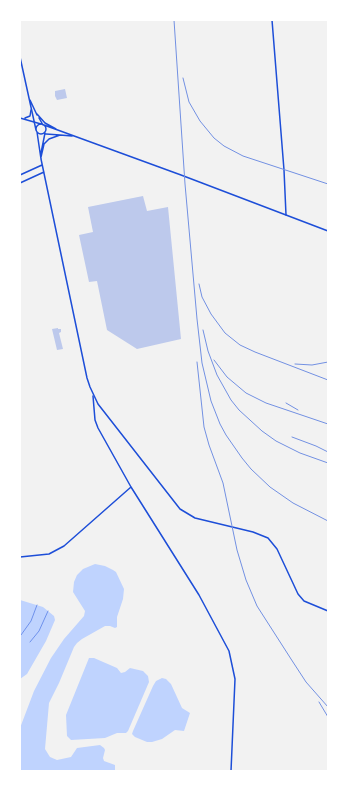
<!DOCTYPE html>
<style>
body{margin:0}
#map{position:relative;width:348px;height:791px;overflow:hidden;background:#f2f2f2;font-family:Overpass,sans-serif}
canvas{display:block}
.frame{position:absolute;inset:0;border:21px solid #fff;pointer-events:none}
</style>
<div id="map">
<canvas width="348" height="791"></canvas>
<div class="frame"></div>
</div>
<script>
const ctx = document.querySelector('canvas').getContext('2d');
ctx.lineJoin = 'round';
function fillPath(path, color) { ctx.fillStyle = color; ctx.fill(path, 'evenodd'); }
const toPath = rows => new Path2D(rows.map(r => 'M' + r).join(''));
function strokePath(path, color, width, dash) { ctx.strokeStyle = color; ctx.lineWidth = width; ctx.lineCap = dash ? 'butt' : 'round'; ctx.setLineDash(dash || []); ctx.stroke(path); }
fillPath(toPath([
 [95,564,105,566,113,570,116,572,124,589,123,599,117,617,117,627,115,628,110,626,105,626,82,639,77,643,74,647,59,683,49,703,45,749,50,757,57,760,71,757,77,748,100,745,104,748,105,750,103,758,104,761,115,765,115,771,20,771,20,728,34,691,51,658,64,639,84,616,85,611,73,592,74,582,77,575,83,569],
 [20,600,43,607,54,616,55,620,46,641,27,674,20,679],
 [89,658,94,658,117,668,121,673,125,672,130,668,143,671,148,676,149,682,128,731,126,733,117,733,105,738,71,740,67,736,66,715],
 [162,678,166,679,171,684,182,708,190,713,184,731,175,730,162,739,152,742,147,742,135,737,132,734,133,731,153,686,156,681]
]), '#bfd3fe');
fillPath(toPath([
 [65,89,67,98,57,100,55,96,55,91],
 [143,196,147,211,168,207,181,339,137,349,107,330,97,281,89,282,79,235,93,232,88,207],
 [58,328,58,329,61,329,61,332,59,333,63,349,57,350,52,329]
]), '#bdc9ec');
strokePath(toPath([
 [21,635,31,621,37,605],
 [30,642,39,631,48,611]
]), '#1d4ed8', 0.5);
strokePath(toPath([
 [272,20,284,170,286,215],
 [20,118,41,124],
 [25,118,30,116,31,110],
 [93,396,95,420,98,428,131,487,199,595,229,651,235,679,231,771],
 [20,557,49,554,64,546,131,487]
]), '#1d4ed8', 1.5);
strokePath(toPath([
 [20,57,36,130],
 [30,100,37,115],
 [37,114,45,123,56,129],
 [39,118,43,125],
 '36 129a5 5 0 1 1 10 0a5 5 0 1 1-10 0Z',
 [44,125,181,175,328,231],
 [37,132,41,159,87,378,90,387,98,404,180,509,195,518,253,532,268,538,277,549,298,594,304,601,328,611],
 [46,134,60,135],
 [41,153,45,133],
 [41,157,44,144,49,139,60,135,72,136],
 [20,175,42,165],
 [20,183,44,172]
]), '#1d4ed8', 1.5);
strokePath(toPath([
 [174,20,185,184,197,319,202,363,211,401,220,424,226,435,242,458,251,469,270,487,293,503,328,521],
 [183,78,189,102,200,121,214,138,224,146,243,156,328,184],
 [199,284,202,297,211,314,225,333,240,345,255,352,328,380],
 [203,330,208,351,217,375,231,400,239,410,262,431,276,441,300,453,328,463],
 [214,360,227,377,246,393,266,403,328,424],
 [197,362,204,427,209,445,223,483,237,550,246,580,257,606,291,659,306,682,328,707],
 [295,364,312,365,328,362],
 [286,403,298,410],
 [292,437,316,446,328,452],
 [319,702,328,717]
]), '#7290e2', 1);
</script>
